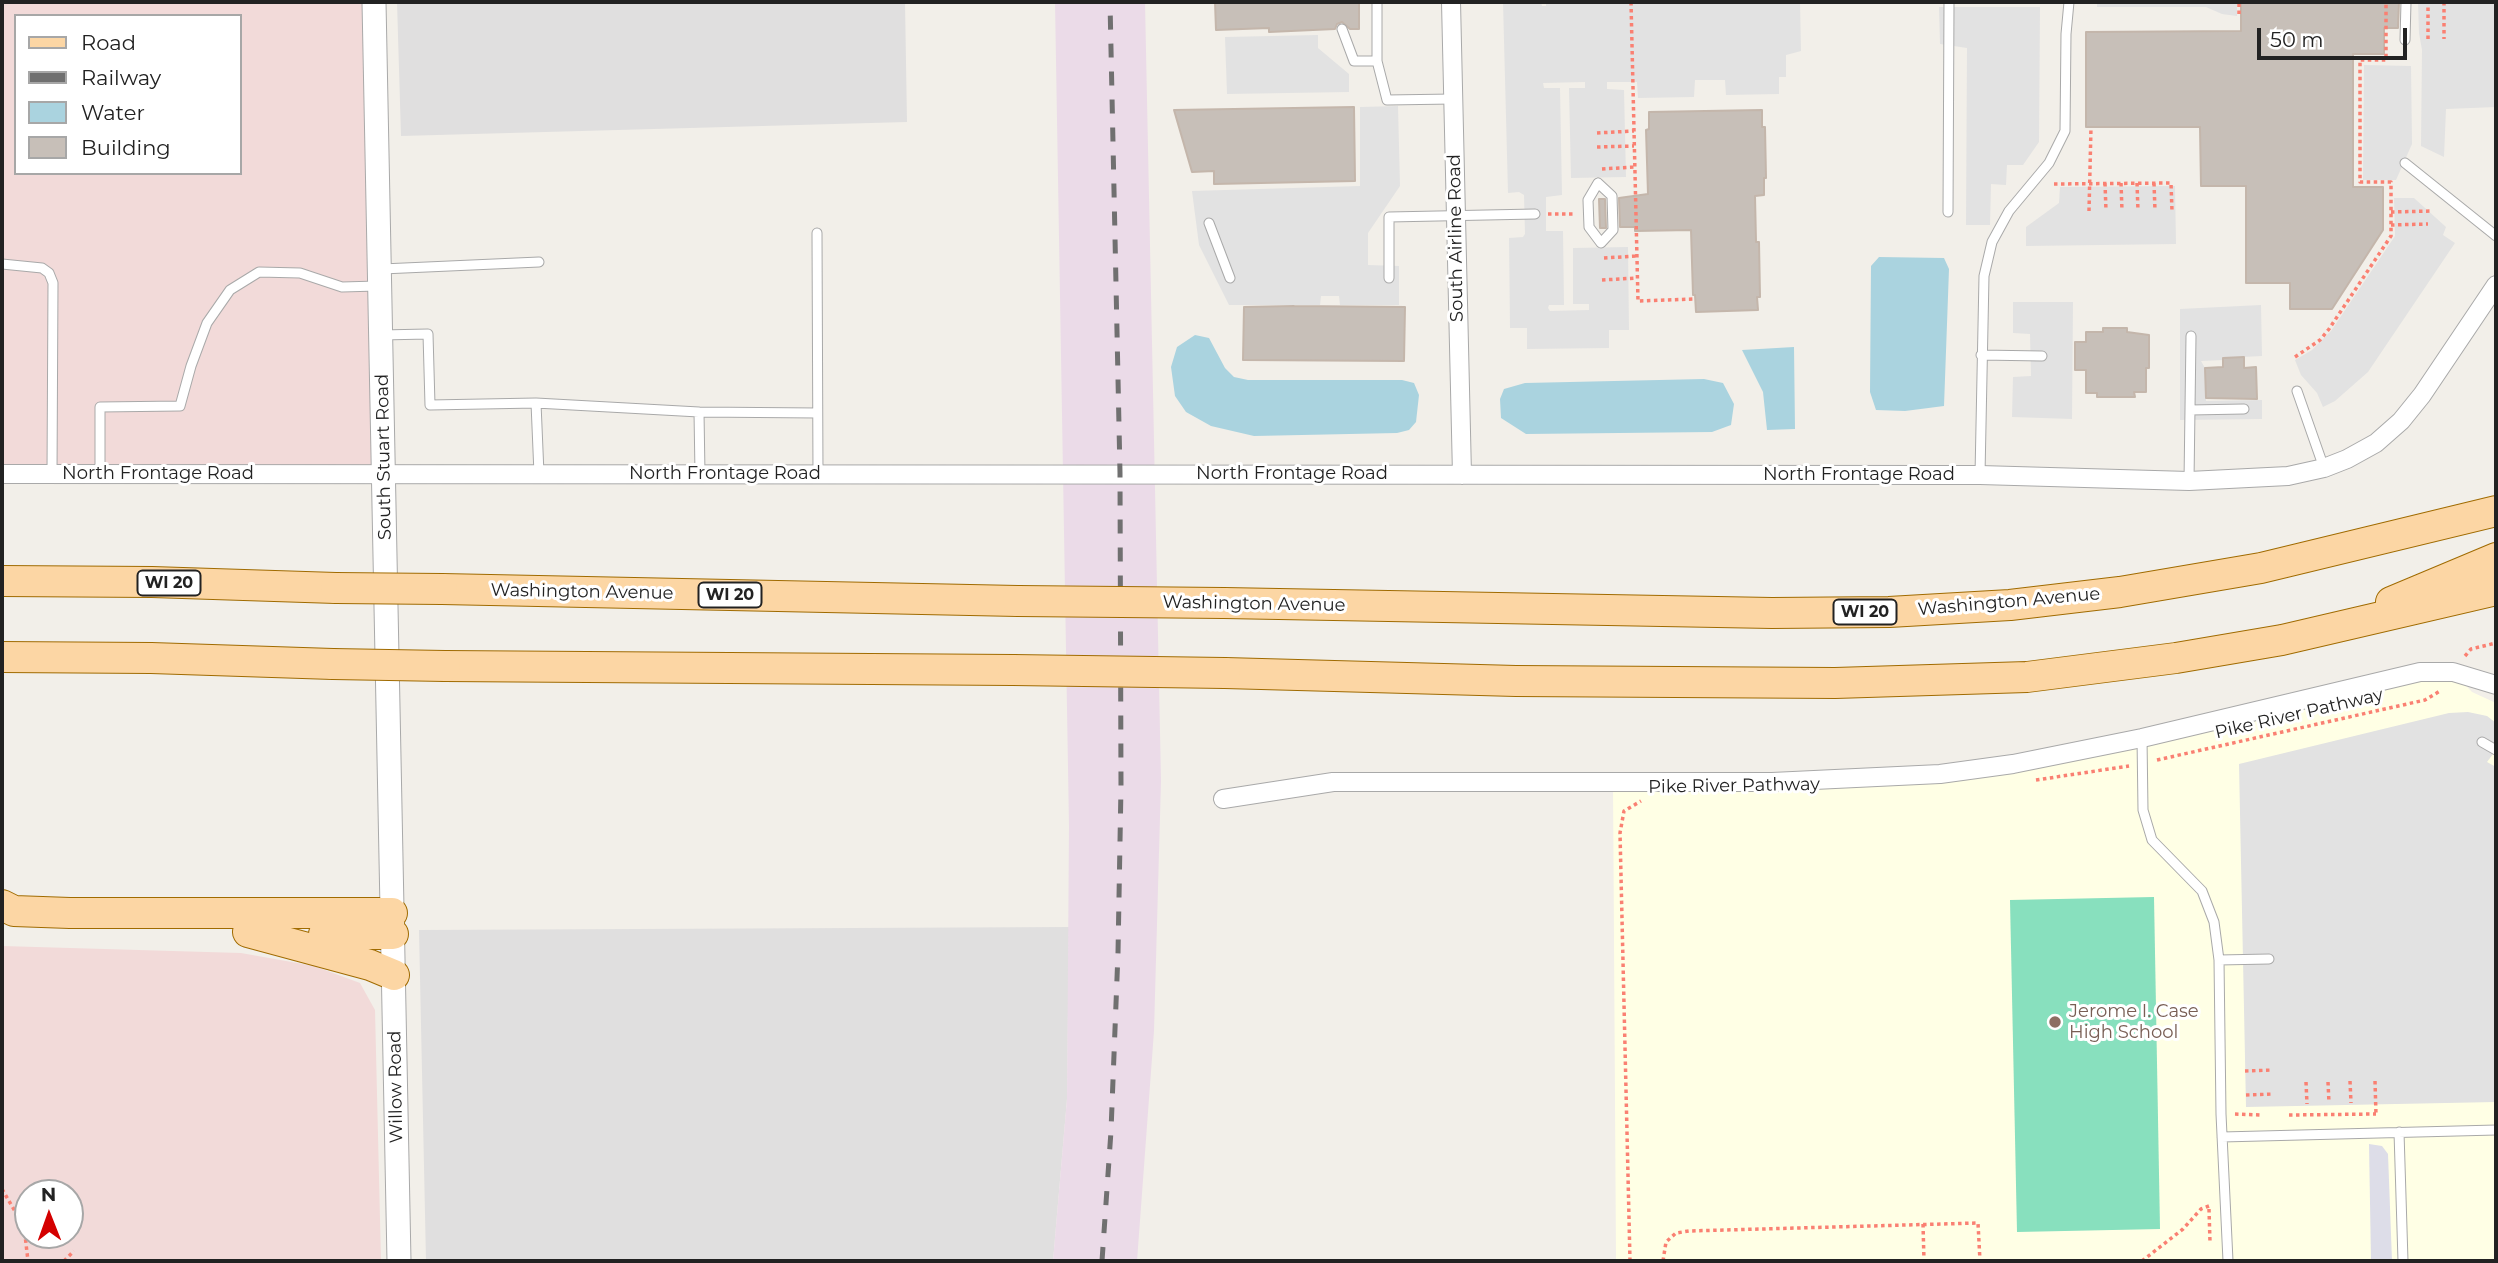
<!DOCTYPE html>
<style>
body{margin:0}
#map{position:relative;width:2498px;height:1263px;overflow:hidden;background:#f2efe9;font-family:Montserrat,sans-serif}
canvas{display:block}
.frame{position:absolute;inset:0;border:4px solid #222;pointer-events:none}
.legend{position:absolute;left:14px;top:14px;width:228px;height:161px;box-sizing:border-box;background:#fff;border:2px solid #a7a7a7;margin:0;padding:9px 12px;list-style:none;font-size:21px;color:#222}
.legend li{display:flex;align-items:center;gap:14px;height:35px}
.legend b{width:35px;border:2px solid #a7a7a7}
.north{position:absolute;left:14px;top:1179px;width:70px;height:70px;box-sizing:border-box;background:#fff;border:2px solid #a7a7a7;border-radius:50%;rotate:359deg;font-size:19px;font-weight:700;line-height:28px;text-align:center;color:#222}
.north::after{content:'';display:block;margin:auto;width:24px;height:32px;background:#d40000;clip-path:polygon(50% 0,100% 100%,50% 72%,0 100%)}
.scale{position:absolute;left:2257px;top:28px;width:150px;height:32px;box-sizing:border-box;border:4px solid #222;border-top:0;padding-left:9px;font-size:21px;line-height:24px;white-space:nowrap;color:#222;-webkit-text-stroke:5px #fff;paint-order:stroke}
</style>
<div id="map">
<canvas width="2498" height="1263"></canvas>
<div class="frame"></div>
<ul class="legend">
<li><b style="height:9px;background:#fcd6a4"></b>Road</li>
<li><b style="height:9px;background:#707070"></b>Railway</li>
<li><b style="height:19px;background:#aad3df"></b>Water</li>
<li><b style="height:19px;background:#c7bfb8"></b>Building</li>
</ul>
<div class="north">N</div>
<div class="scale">50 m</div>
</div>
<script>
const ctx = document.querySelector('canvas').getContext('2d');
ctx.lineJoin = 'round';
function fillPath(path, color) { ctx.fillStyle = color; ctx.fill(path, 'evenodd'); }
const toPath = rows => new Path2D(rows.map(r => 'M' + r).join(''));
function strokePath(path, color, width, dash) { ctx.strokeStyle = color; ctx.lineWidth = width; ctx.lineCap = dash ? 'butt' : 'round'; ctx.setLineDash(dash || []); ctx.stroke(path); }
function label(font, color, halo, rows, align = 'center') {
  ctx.font = font + ' Montserrat,sans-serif'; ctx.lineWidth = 6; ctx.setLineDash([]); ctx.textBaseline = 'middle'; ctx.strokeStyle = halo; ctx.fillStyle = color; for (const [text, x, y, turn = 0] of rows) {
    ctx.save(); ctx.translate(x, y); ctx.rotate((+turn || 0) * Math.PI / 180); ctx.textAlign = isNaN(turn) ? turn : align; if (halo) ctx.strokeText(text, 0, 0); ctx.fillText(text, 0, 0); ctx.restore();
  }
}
fillPath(toPath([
 [397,2,905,2,907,122,401,136],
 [1069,927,1067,1099,1053,1261,426,1261,419,930]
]), '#e0dfdf');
fillPath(toPath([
 [2,2,374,2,384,474,2,474],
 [16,16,240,16,240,173,16,173],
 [2,946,241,953,314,966,360,983,375,1010,381,1261,2,1261],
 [28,1193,70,1193,70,1235,28,1235]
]), '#f2dad9');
fillPath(toPath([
 [1055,2,1145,2,1161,781,1154,1031,1137,1261,1053,1261,1067,1099,1069,826]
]), '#ebdbe8');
fillPath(toPath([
 [2453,672,2472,692,2496,703,2496,1261,1616,1261,1613,783,1940,774]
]), '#ffffe5');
fillPath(toPath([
 [2154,897,2160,1229,2017,1232,2010,900]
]), '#88e0be');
fillPath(toPath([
 [1503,2,1541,2,1542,6,1546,6,1546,2,1800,2,1801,51,1786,55,1786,77,1779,77,1779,94,1726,95,1725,80,1695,80,1694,97,1638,98,1637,82,1607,82,1607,89,1624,90,1626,177,1571,178,1569,88,1585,88,1585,82,1543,83,1544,88,1560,88,1562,195,1546,197,1546,231,1563,231,1564,305,1549,305,1548,308,1550,311,1589,310,1589,304,1573,304,1573,248,1628,247,1629,330,1609,330,1609,348,1527,349,1527,328,1510,328,1509,238,1523,237,1525,234,1524,195,1519,192,1508,193],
 [2097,2,2237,2,2237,16,2222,14,2206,7,2097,7],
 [2418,2,2496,2,2496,107,2446,109,2444,157,2421,146,2422,50,2419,33],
 [1939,7,2040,7,2039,142,2023,165,2007,165,2006,185,1991,184,1990,225,1966,225,1967,48,1940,44],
 [1318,35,1318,48,1349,74,1349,92,1227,94,1225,37],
 [2364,65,2411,66,2412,144,2396,180,2363,180],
 [1398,106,1400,186,1368,233,1368,265,1399,266,1399,305,1340,305,1339,296,1321,296,1320,305,1229,305,1199,245,1192,191,1360,186,1360,107],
 [2175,186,2176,244,2026,246,2026,227,2059,203,2060,187],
 [2394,198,2414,198,2446,227,2443,235,2455,243,2368,372,2335,401,2323,407,2317,393,2301,375,2295,360,2312,350,2331,331,2395,236],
 [2013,302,2073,302,2072,419,2012,417,2013,377,2031,376,2030,334,2013,333],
 [2261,305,2262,356,2223,358,2223,360,2201,361,2205,368,2206,401,2262,400,2262,419,2180,420,2180,309],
 [2468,712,2487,716,2496,723,2496,750,2487,762,2496,767,2496,1102,2246,1107,2239,764,2449,713]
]), '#e2e2e2');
fillPath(toPath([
 [2369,1144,2382,1146,2388,1154,2392,1261,2371,1261]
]), '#dddde8');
fillPath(toPath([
 [1879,257,1944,258,1949,269,1944,406,1905,411,1876,410,1870,392,1871,266],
 [1195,335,1209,338,1225,368,1234,377,1248,380,1402,380,1414,383,1419,395,1416,422,1409,430,1397,433,1254,436,1211,426,1186,412,1175,396,1171,367,1177,347],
 [1794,347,1795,429,1767,430,1763,392,1742,350],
 [1704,379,1723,383,1734,404,1731,425,1712,432,1526,434,1501,418,1500,399,1504,389,1525,383]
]), '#aad3df');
const building = toPath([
 [1215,2,1359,2,1359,29,1350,29,1342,22,1337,24,1335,29,1269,32,1269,28,1216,30,1215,2],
 [2241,2,2399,2,2398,28,2384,28,2384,54,2353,54,2353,187,2383,187,2383,230,2332,309,2290,309,2290,283,2246,283,2246,186,2201,186,2200,127,2086,127,2086,32,2241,31,2241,2],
 [1354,107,1355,181,1214,184,1214,171,1192,172,1174,110,1354,107],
 [1762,110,1762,127,1765,127,1766,178,1764,178,1764,195,1755,196,1756,242,1759,242,1760,297,1757,297,1758,310,1696,312,1695,295,1693,295,1691,230,1635,231,1635,227,1620,227,1619,198,1648,194,1646,130,1649,129,1649,112,1762,110],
 [1599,199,1605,199,1606,228,1600,228,1599,199],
 [1294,306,1405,307,1404,361,1243,360,1244,307,1294,306],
 [2103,328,2127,328,2127,332,2149,335,2149,368,2146,368,2146,392,2134,392,2135,397,2097,397,2097,393,2086,393,2086,370,2075,370,2075,342,2086,342,2086,332,2103,332,2103,328],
 [2244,357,2244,368,2256,367,2257,399,2206,398,2205,368,2223,367,2223,358,2244,357]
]);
fillPath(building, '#c7bfb8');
strokePath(building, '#c4b6ab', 2);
const service = toPath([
 [1377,2,1377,61,1387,100,1453,99],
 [1342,29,1354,61,1377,61],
 [2405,40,2406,2],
 [2405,163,2496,236],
 [1598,183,1612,196,1613,230,1601,243,1589,227,1588,200,1598,183],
 [1948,212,1949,2],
 [1209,223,1230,278],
 [817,233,818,474],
 [2,264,42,268,49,273,53,283,52,474],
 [382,269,539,262],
 [1389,278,1389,217,1535,214],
 [381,335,428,334,430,405,536,403,539,474],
 [1981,355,2042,356],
 [2297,391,2324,468],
 [536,403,699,412],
 [2190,410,2244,409],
 [100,474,100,407,180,406,191,366,207,323,230,290,259,272,300,273,342,287,377,286],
 [700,474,699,412,817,413],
 [1980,475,1984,276,1992,242,2009,211,2049,163,2065,131,2066,34,2069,2],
 [2189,481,2191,336],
 [2142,738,2143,810,2152,840,2202,891,2214,922,2219,960,2221,1114,2228,1261],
 [2482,742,2496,750],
 [2219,960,2269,959],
 [2399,1132,2403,1261],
 [2222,1137,2496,1130]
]);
const minor = toPath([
 [1451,2,1462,475],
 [2,474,1980,475,2189,481,2288,476,2324,468,2347,459,2376,443,2401,421,2422,395,2496,285],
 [1223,799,1333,782,1772,782,1940,774,2013,764,2142,738,2420,672,2453,672,2496,685]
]);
const tertiary = toPath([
 [374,2,399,1261]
]);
const primary = toPath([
 [2,581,152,582,336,588],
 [442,589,1018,601],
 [2391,602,2496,558],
 [1224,603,1772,613,1889,612,2010,605,2120,592,2261,568,2496,511],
 [2,657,151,658,333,664],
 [445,666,1013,670],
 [1225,673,1516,681,1835,683,2027,677,2176,658,2282,640,2496,590],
 [2,905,14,911,70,913,392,913],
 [248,932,370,965,394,975],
 [324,934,393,934]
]);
strokePath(service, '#a9a9a9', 11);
strokePath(minor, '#a9a9a9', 20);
strokePath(tertiary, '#a9a9a9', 25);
strokePath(primary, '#a06b00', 32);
strokePath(toPath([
 [1631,2,1638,301,1695,299],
 [2444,2,2444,39],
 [2239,14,2239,2],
 [2428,39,2428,2],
 [1597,133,1634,131],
 [1597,147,1634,146],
 [1602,169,1635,167],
 [2105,183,2106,211],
 [2121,183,2122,211],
 [2137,183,2138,211],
 [2154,183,2155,211],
 [2054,184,2171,183,2172,211],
 [2089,211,2091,127],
 [2391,212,2432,211],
 [1548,214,1575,214],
 [2391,225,2428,224],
 [1604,258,1637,256],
 [1602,280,1637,278],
 [2295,357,2320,340,2329,329,2391,236,2391,182,2360,182,2360,60,2386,60,2386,2],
 [2465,656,2471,649,2496,643],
 [2157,760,2425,700,2440,691],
 [2036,780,2129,766],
 [2245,1071,2273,1070],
 [2350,1081,2351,1103],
 [2375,1081,2376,1115],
 [2306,1082,2307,1104],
 [2328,1082,2329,1103],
 [2246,1095,2274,1094],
 [2235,1114,2262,1115],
 [2289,1115,2376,1114],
 [2,1189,16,1213,25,1235,28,1261],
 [2209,1209,2210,1242],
 [1923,1224,1924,1261],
 [64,1261,74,1251],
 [1630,1261,1620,833,1624,811,1641,801],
 [1663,1261,1666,1242,1676,1233,1689,1231,1978,1223,1980,1261],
 [2142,1261,2183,1229,2201,1209,2209,1206]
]), '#fa8072', 3.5, [3.5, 3.5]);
strokePath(service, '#fff', 9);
strokePath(minor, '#fff', 18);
strokePath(tertiary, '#fff', 23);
strokePath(primary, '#fcd6a4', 30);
strokePath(toPath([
 [1102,1261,1111,1131,1118,953,1121,786,1120,473,1110,2]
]), '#707070', 5, [14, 14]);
const primaryBridge = toPath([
 [336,588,442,589],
 [1018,601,1224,603],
 [333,664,445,666],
 [1013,670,1225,673]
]);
strokePath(primaryBridge, '#a06b00', 32, []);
strokePath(primaryBridge, '#fcd6a4', 30);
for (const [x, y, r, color] of [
 [2055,1022,7,"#8d6e63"]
]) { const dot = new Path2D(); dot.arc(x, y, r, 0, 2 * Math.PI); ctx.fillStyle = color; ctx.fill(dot); strokePath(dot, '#fff', 2.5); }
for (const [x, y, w] of [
 [169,583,63],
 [730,595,63],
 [1865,612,63]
]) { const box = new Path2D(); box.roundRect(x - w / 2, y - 12.5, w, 25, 5); ctx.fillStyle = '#fff'; ctx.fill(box); strokePath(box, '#222', 2); }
label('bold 16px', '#222', null, [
 ["WI 20",169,583],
 ["WI 20",730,595],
 ["WI 20",1865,612]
]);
label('18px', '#222', '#fff', [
 ["South Airline Road",1456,238,-91],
 ["South Stuart Road",384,457,-91],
 ["North Frontage Road",158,474],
 ["North Frontage Road",725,474],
 ["North Frontage Road",1292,474],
 ["North Frontage Road",1859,475],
 ["Washington Avenue",582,592,1],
 ["Washington Avenue",2009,602,-5],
 ["Washington Avenue",1254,604,1],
 ["Pike River Pathway",2299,714,-13],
 ["Pike River Pathway",1734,786,-1],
 ["Willow Road",396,1087,-91]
]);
label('18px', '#785e54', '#fff', [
 ["Jerome I. Case",2069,1012],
 ["High School",2069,1033]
], 'left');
</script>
